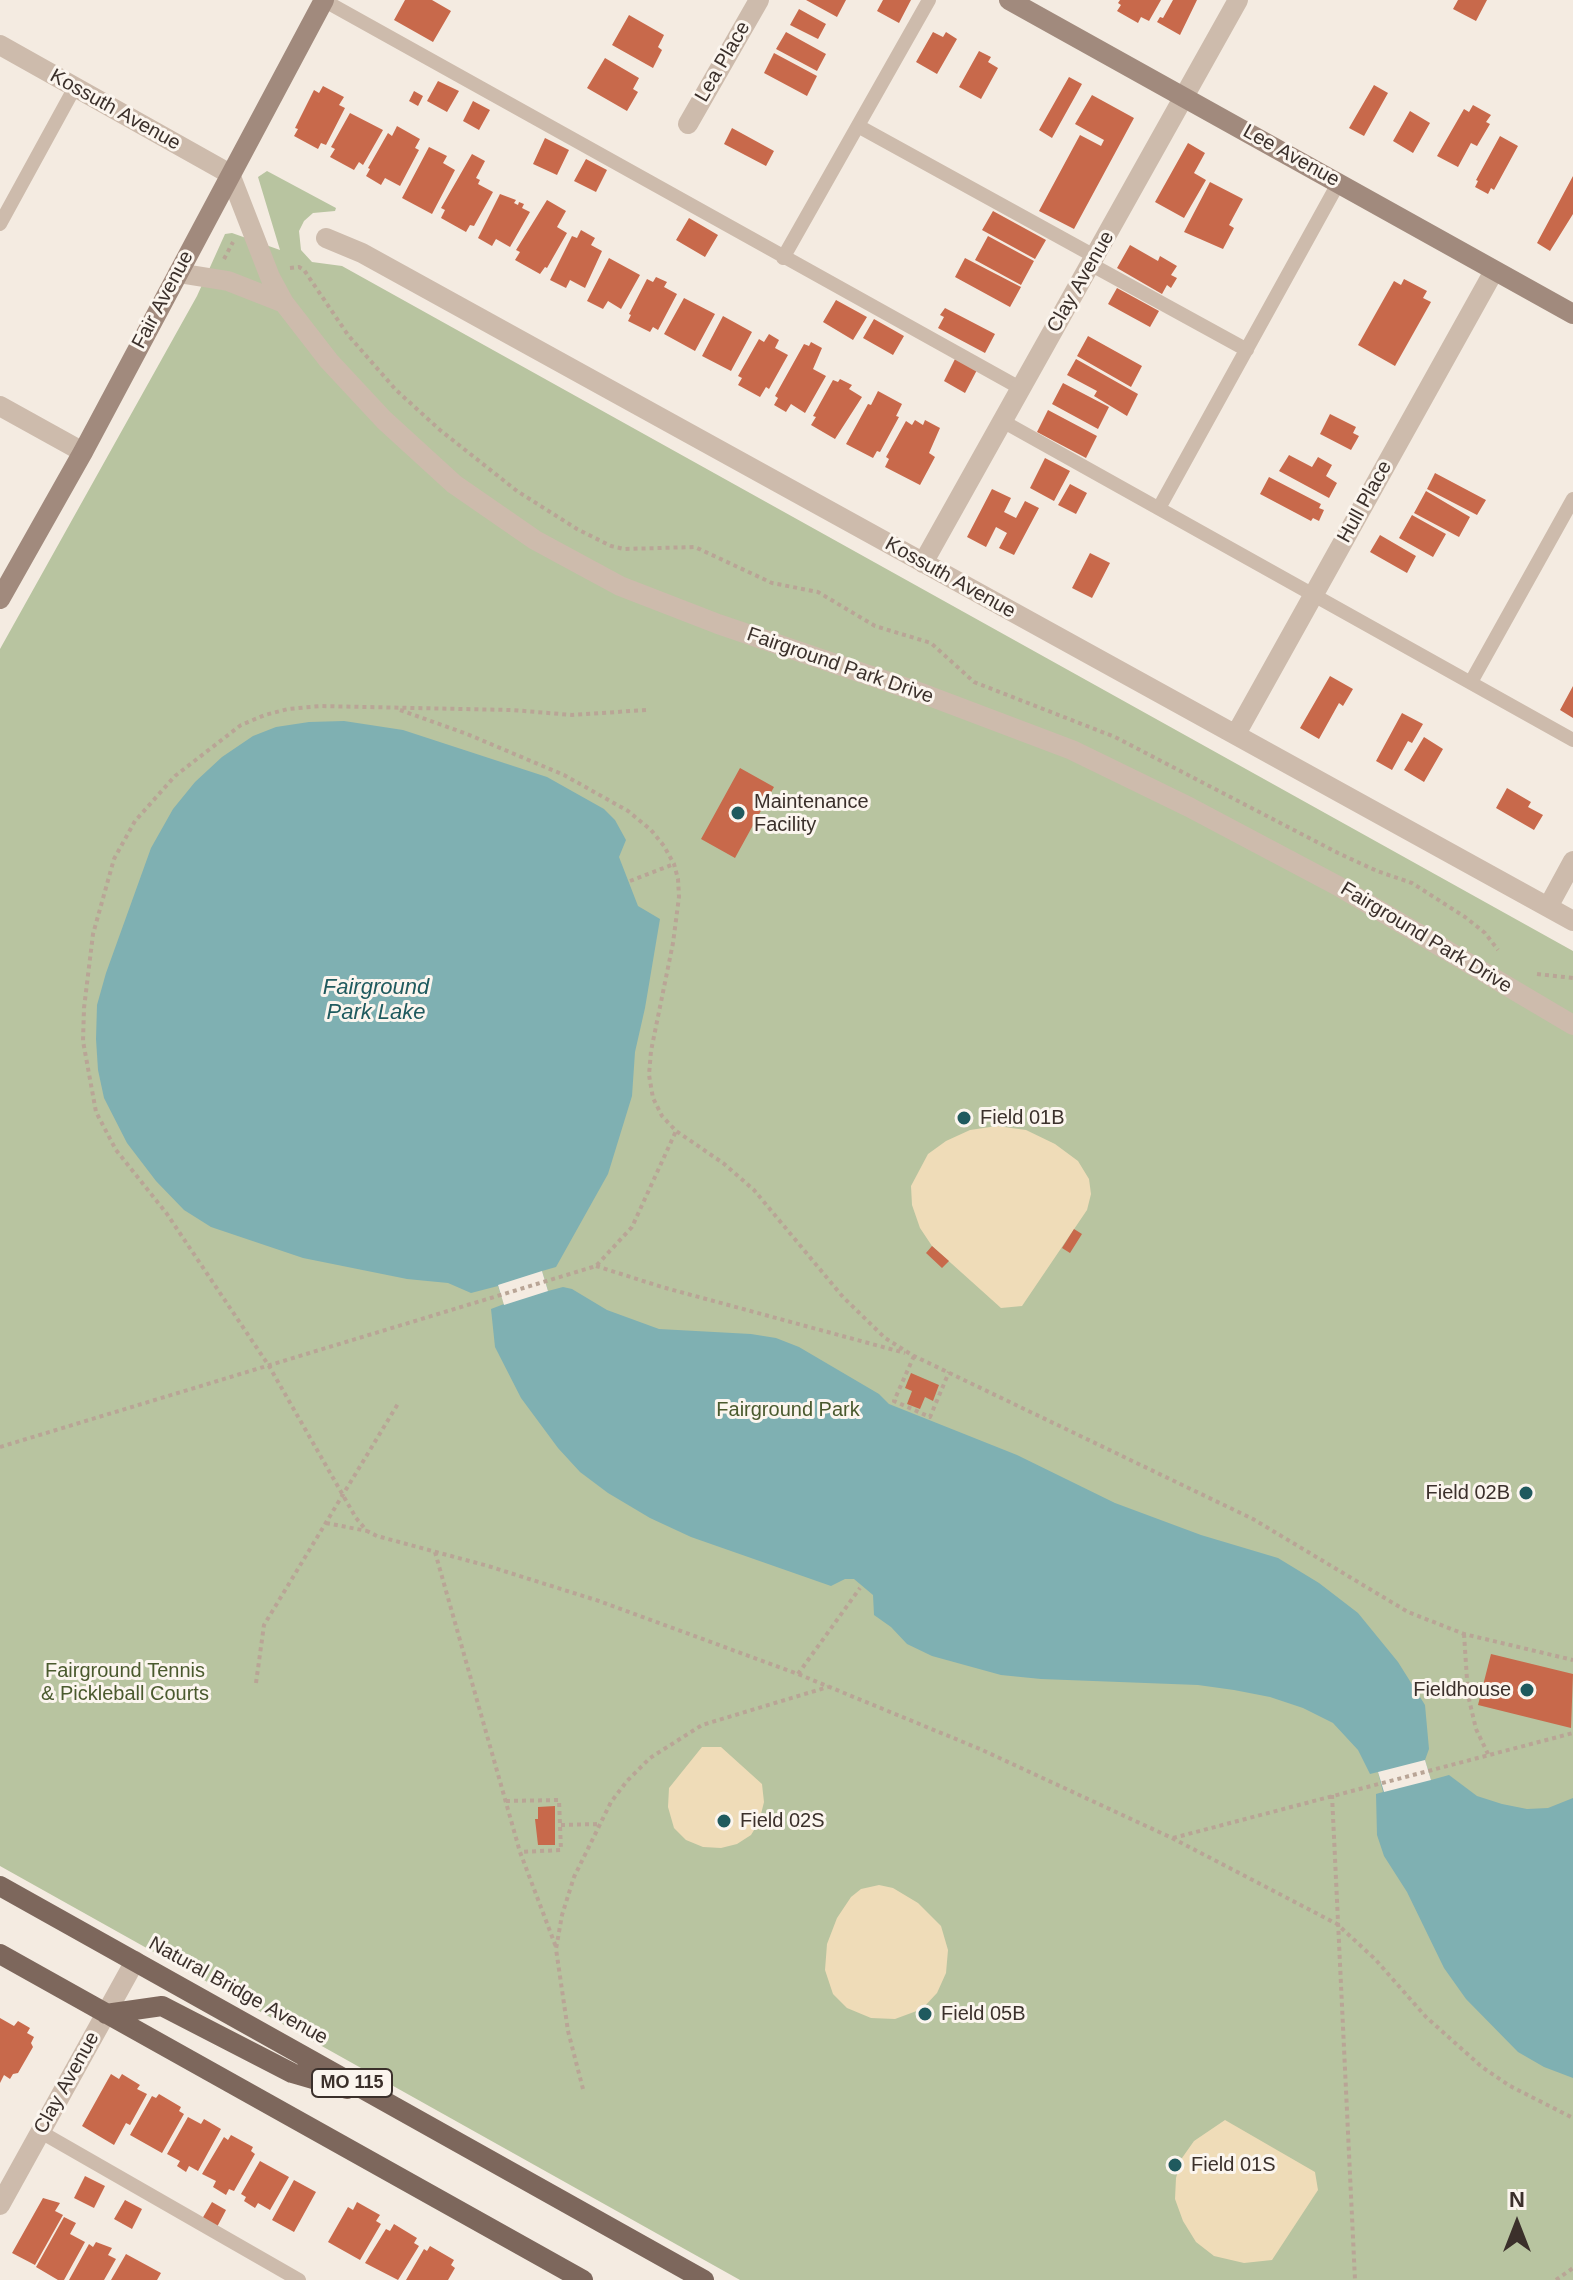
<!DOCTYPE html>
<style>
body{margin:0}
#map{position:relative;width:1573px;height:2280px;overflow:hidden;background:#f4ebe1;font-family:Arial,sans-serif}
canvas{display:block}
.north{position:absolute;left:1477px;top:2184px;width:80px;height:80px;-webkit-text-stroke:6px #fbf5ee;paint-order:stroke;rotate:0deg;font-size:22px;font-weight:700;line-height:32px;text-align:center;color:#3b302b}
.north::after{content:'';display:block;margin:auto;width:28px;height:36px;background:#3b302b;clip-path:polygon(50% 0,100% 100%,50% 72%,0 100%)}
</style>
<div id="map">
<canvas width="1573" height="2280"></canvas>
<div class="north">N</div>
</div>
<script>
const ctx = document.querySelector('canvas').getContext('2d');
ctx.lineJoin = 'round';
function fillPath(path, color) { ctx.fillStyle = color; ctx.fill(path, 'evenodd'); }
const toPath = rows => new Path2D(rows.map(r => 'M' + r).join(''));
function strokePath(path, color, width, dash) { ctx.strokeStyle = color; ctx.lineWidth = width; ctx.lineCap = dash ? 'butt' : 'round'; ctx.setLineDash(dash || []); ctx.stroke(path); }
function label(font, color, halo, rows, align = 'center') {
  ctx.font = font + ' Arial,sans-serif'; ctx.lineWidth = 6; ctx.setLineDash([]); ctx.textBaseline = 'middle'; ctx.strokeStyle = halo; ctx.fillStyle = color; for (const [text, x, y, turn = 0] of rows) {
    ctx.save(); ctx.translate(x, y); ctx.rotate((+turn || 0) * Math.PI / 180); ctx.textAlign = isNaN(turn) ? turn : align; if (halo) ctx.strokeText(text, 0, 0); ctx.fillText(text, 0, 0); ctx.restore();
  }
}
fillPath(toPath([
 [267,171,336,208,335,211,313,213,304,221,299,231,301,250,312,262,342,266,1573,951,1573,2280,740,2280,0,1866,0,649,197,296,225,234,232,233,280,250,258,177]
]), '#b8c4a0');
fillPath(toPath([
 [997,1126,1026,1130,1055,1144,1078,1161,1089,1179,1091,1194,1087,1210,1022,1306,1001,1308,932,1246,920,1228,912,1205,911,1186,928,1154,946,1141,970,1130],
 [702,1747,721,1747,762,1784,764,1802,759,1822,751,1835,737,1844,721,1848,703,1847,686,1840,674,1828,668,1807,669,1788],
 [879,1885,893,1888,918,1903,941,1926,948,1950,946,1973,937,1993,922,2009,895,2019,871,2018,847,2008,833,1994,825,1970,827,1944,837,1918,851,1897,861,1889],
 [1225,2120,1315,2172,1318,2190,1272,2260,1244,2263,1214,2256,1196,2242,1183,2221,1175,2199,1176,2178,1182,2158,1194,2141]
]), '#efdcb8');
fillPath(toPath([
 [344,721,403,730,547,777,604,809,615,820,626,840,619,857,638,906,660,919,645,1008,635,1052,632,1096,608,1174,556,1267,542,1271,548,1291,563,1287,572,1289,607,1310,659,1329,751,1334,776,1338,799,1347,879,1394,889,1404,1017,1455,1115,1503,1201,1535,1278,1558,1319,1583,1358,1613,1398,1662,1425,1705,1429,1749,1425,1760,1431,1780,1449,1775,1477,1796,1502,1804,1527,1809,1548,1808,1573,1798,1573,2078,1544,2067,1518,2052,1466,1999,1444,1968,1407,1892,1384,1856,1377,1835,1376,1794,1383,1792,1378,1772,1370,1774,1358,1750,1333,1723,1303,1708,1270,1697,1234,1690,1198,1685,1041,1679,1001,1675,932,1656,907,1644,891,1627,874,1615,873,1595,854,1579,845,1579,831,1586,691,1537,650,1518,608,1493,580,1472,558,1448,521,1398,495,1347,491,1309,504,1304,498,1286,471,1293,448,1283,407,1279,303,1258,211,1227,184,1210,156,1181,127,1143,104,1098,98,1070,96,1039,97,1005,106,973,151,848,173,809,195,782,222,757,253,736,276,727,309,722]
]), '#7fb0b2');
fillPath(toPath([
 [542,1271,548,1291,504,1305,498,1285],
 [1425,1760,1431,1780,1384,1792,1378,1772]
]), '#f4ebe1');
fillPath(toPath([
 [405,0,432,0,451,11,433,42,394,20],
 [806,0,846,0,837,17],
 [883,0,911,0,899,23,877,11],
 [1120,0,1161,0,1149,21,1141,17,1138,23,1117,11,1121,5,1118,3],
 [1173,0,1197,0,1180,35,1157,22,1160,17,1163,18],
 [1458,0,1487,0,1476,21,1453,9],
 [799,9,826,24,818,39,790,25],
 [629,15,664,35,658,47,662,50,653,68,612,45],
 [786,32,826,54,817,71,776,49],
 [933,32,943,37,946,32,957,39,937,74,916,62],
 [979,51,991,57,988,62,998,68,981,99,959,87],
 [774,53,817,76,807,96,764,73],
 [605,58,639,78,633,89,638,92,627,111,587,88],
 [1069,77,1082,84,1052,138,1039,130],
 [438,81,459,91,447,112,427,101],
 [1374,85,1388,93,1364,136,1349,128],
 [323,86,344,97,339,105,345,108,326,145,321,143,318,149,294,136,298,129,295,128,314,90,319,93],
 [414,91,423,96,418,106,409,101],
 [1092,95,1134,118,1074,229,1039,211,1080,135,1101,146,1104,140,1075,124],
 [473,101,490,110,479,130,463,121],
 [1473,105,1491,115,1486,122,1490,124,1477,146,1471,143,1458,167,1437,156,1464,109,1469,112],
 [1410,111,1430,123,1413,153,1393,141],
 [350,113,383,130,363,165,359,162,354,170,330,157,335,149,331,147],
 [397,126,420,139,415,148,419,150,400,186,385,178,381,185,366,176,370,169,368,168,388,133,392,136],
 [732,128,774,151,766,166,724,144],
 [1500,136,1518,146,1494,190,1491,188,1488,194,1475,187,1478,181,1476,180],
 [545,138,569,150,557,175,533,164],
 [1188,143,1205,153,1194,173,1206,180,1184,218,1155,202],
 [429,147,447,156,443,163,455,170,432,214,402,198],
 [472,154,485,161,476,178,480,180,478,184,493,192,474,226,470,225,466,232,441,218,445,210,441,208],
 [586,159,607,170,596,192,574,181],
 [1573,176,1573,214,1550,251,1537,243],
 [1210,182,1243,199,1229,225,1234,228,1223,249,1184,232],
 [500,194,516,200,514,203,518,205,519,202,524,204,522,208,530,212,510,247,496,239,492,246,478,238],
 [547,200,566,211,557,227,567,233,547,268,545,267,540,274,515,260,520,252,516,250],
 [993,211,1046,240,1035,259,982,230],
 [689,218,718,235,705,257,676,240],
 [581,230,595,238,591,245,602,251,585,288,570,280,566,288,550,280,572,236,577,238],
 [988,236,1034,261,1021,285,975,260],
 [1130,245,1158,261,1160,256,1177,266,1171,275,1177,278,1171,288,1167,285,1162,294,1117,268],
 [609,258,640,275,621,309,608,301,603,309,587,301],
 [965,258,1021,287,1010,307,955,277],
 [656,277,667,282,664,287,677,294,658,330,653,327,650,332,628,321,631,315,629,314,647,279,653,282],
 [1404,279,1427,291,1423,298,1431,302,1395,366,1358,345,1394,281,1401,285],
 [1117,288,1159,311,1150,327,1108,304],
 [684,298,715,314,695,351,664,334],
 [836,300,867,317,853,340,823,322],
 [945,308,995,334,985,353,938,328,944,317,940,315],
 [723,316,752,332,731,371,702,356],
 [874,319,904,336,893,355,863,338],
 [769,334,779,340,775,348,788,355,769,389,766,387,760,397,738,385,742,378,738,376,759,339,764,342],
 [1088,336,1142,366,1131,387,1077,356],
 [811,342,822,348,813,369,826,376,805,413,791,404,786,412,774,405,778,398,775,396,804,344,809,346],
 [955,359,977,370,965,393,944,381],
 [1076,359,1138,394,1127,416,1094,396,1097,391,1067,375],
 [840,379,852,385,849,389,862,397,835,439,811,425,816,417,813,416,833,380,838,382],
 [1063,383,1109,407,1098,429,1052,404],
 [878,391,902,404,896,416,899,417,880,452,877,451,873,458,846,444,868,404,871,405],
 [1048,410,1097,436,1086,458,1037,432],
 [1330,414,1356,427,1353,433,1359,436,1351,450,1320,434],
 [915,420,923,425,925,420,940,428,929,453,935,457,920,485,885,467,889,459,886,457,906,421,912,425],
 [1289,455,1312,467,1318,457,1332,465,1326,476,1337,483,1329,498,1279,471],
 [1045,458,1070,471,1054,501,1030,488],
 [1435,473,1486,500,1477,515,1427,489],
 [1269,477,1321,504,1319,508,1324,510,1319,521,1313,518,1311,521,1260,494],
 [1070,484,1087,493,1076,514,1058,505],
 [992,489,1011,498,1004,512,1016,518,1025,501,1039,508,1014,555,999,548,1007,533,996,527,986,547,967,537],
 [1426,491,1470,517,1459,537,1414,513],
 [1412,515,1446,534,1433,557,1399,538],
 [1380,535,1416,556,1407,573,1370,552],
 [1090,553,1110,563,1092,598,1072,588],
 [1330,676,1353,689,1343,706,1339,703,1319,739,1300,728],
 [1573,686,1573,718,1560,710],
 [1402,713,1423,724,1412,743,1408,741,1392,770,1376,761],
 [1424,737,1443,749,1424,782,1404,770],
 [740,768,774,787,735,858,701,839],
 [1507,788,1531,802,1528,807,1543,815,1534,830,1496,808],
 [1074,1229,1082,1234,1070,1253,1062,1248],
 [932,1246,949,1261,942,1268,926,1253],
 [911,1373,939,1385,933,1401,925,1397,920,1409,907,1404,912,1391,905,1388],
 [1491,1654,1573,1674,1571,1728,1478,1705],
 [555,1806,555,1845,538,1845,535,1819,538,1819,538,1807],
 [0,2018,14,2026,18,2021,30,2028,27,2033,34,2037,31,2043,33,2047,18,2073,13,2074,10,2079,4,2075,0,2083],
 [111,2074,119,2079,122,2074,140,2085,137,2089,147,2094,130,2125,126,2123,114,2145,82,2126],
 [159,2094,181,2107,179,2111,184,2114,162,2153,130,2135,152,2096,156,2098],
 [188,2117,201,2124,204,2119,221,2129,198,2171,189,2166,186,2172,177,2166,180,2161,167,2154],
 [231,2135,253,2147,251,2151,255,2154,234,2191,229,2189,226,2195,213,2187,216,2181,202,2174,224,2137,228,2140],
 [260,2161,289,2177,270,2210,258,2203,255,2208,244,2201,246,2197,241,2194],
 [85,2176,105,2186,94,2208,74,2198],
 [294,2180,316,2192,294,2232,272,2220],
 [43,2198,60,2203,55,2211,63,2215,35,2265,12,2253],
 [125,2200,142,2209,132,2229,114,2219],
 [212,2202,226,2210,217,2227,202,2219],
 [357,2202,380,2215,376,2221,381,2224,360,2260,328,2242,348,2207,353,2210],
 [64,2217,76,2223,70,2234,85,2242,64,2280,58,2280,36,2267],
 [394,2224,417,2238,414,2243,419,2246,398,2280,365,2263,386,2229,390,2231],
 [96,2242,112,2248,108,2255,116,2259,104,2280,69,2280,89,2244,93,2247],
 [430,2246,454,2260,451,2265,455,2268,448,2280,406,2280,424,2249,427,2251],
 [126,2254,161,2273,157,2280,111,2280]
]), '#c8694b');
strokePath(toPath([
 [224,259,233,242],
 [290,268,299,267,304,270,348,335,396,390,440,430,517,491,577,529,611,546,624,549,695,547,772,583,818,592,875,626,931,643,974,682,1115,737,1338,853,1377,871,1412,883,1465,917,1485,933,1498,950],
 [400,710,467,734,564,775,628,811,651,830,664,846,674,864,678,879,679,897,673,943,651,1051,649,1075,653,1098,662,1116,676,1131,723,1163,754,1190,843,1297,885,1338,912,1355,1253,1519,1408,1612,1464,1634,1573,1660],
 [646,710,572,715,512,710,320,706,288,709,265,715,241,725,175,776,135,821,114,859,93,934,84,1008,83,1041,96,1112,116,1150,167,1214,269,1366,356,1518,367,1531,377,1536,488,1566,599,1601,798,1674,980,1749,1172,1838,1337,1924,1375,1959,1426,2017,1482,2067,1510,2086,1573,2118],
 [630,881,674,864],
 [1537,974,1573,978],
 [596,1266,662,1287,905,1353],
 [914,1356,894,1401,930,1417,949,1372],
 [0,1447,596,1266,632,1227,676,1131],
 [326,1523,367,1531],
 [435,1552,520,1852,556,1947],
 [1464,1634,1468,1695,1476,1729,1488,1754],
 [798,1674,860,1588],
 [256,1683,264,1625,399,1402],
 [1332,1795,1355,2280],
 [506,1801,559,1800,561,1850,520,1852],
 [561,1825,599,1824],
 [1173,1838,1573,1733],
 [583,2089,568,2031,556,1949,562,1915,574,1877,611,1802,627,1781,650,1758,702,1725,828,1687],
 [1556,2280,1573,2268]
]), '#b9a596', 4, [4, 4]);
strokePath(toPath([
 [323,0,1020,388],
 [858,126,1096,257],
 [0,224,75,87],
 [783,258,929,0],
 [1092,265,1247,350],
 [1004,422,1573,740],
 [1159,508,1339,182],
 [1471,682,1573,499],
 [39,2131,299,2280]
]), '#cdbbac', 14);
strokePath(toPath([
 [0,45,230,174,270,277,284,303,329,361,384,420,454,484,535,540,620,586,718,624,924,694,1072,750,1189,807,1338,886,1573,1025],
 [688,124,759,0],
 [326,238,362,253,1573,921],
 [178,273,228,281,284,303],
 [0,406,83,452],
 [923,563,1238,0],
 [1236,734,1494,271],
 [1548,907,1573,861],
 [0,2205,135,1961]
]), '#cdbbac', 20);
strokePath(toPath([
 [1009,0,1573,314],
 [0,599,83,452,324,0]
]), '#a18a7d', 20);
strokePath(toPath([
 [0,1886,704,2280],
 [0,1954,583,2280],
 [106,2014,162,2006,292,2073,347,2089]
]), '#7d675c', 20);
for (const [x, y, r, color] of [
 [738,813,8,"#1f5a5e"],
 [964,1118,8,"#1f5a5e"],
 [1526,1493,8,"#1f5a5e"],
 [1527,1690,8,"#1f5a5e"],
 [724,1821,8,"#1f5a5e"],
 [925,2014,8,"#1f5a5e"],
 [1175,2165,8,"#1f5a5e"]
]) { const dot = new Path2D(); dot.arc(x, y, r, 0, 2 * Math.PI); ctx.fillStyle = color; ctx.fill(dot); strokePath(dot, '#fbf5ee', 3); }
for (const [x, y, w] of [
 [352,2083,80]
]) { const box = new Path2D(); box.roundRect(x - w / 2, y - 14, w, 28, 6); ctx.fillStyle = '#fbf5ee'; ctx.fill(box); strokePath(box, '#3b302b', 2); }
label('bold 18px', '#3b302b', null, [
 ["MO 115",352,2083]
]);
label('20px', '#3b302b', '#fbf5ee', [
 ["Lea Place",723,62,-60],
 ["Kossuth Avenue",115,110,29],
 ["Lee Avenue",1291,156,29],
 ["Clay Avenue",1081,282,-60],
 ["Fair Avenue",163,300,-62],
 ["Hull Place",1365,502,-61],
 ["Kossuth Avenue",950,578,29],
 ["Fairground Park Drive",840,666,19],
 ["Fairground Park Drive",1426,938,31],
 ["Natural Bridge Avenue",238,1991,29],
 ["Clay Avenue",67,2083,-61]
]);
label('20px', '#3b302b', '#fbf5ee', [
 ["Maintenance",754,802],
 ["Facility",754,825],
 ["Field 01B",980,1118],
 ["Field 02B",1510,1493,"right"],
 ["Fieldhouse",1511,1690,"right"],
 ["Field 02S",740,1821],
 ["Field 05B",941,2014],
 ["Field 01S",1191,2165]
], 'left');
label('20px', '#4a5a2e', '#fbf5ee', [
 ["Fairground Park",788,1410],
 ["Fairground Tennis",125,1671],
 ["& Pickleball Courts",125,1694]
]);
label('italic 22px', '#1f5a5e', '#fbf5ee', [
 ["Fairground",376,988],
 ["Park Lake",376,1013]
]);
</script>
